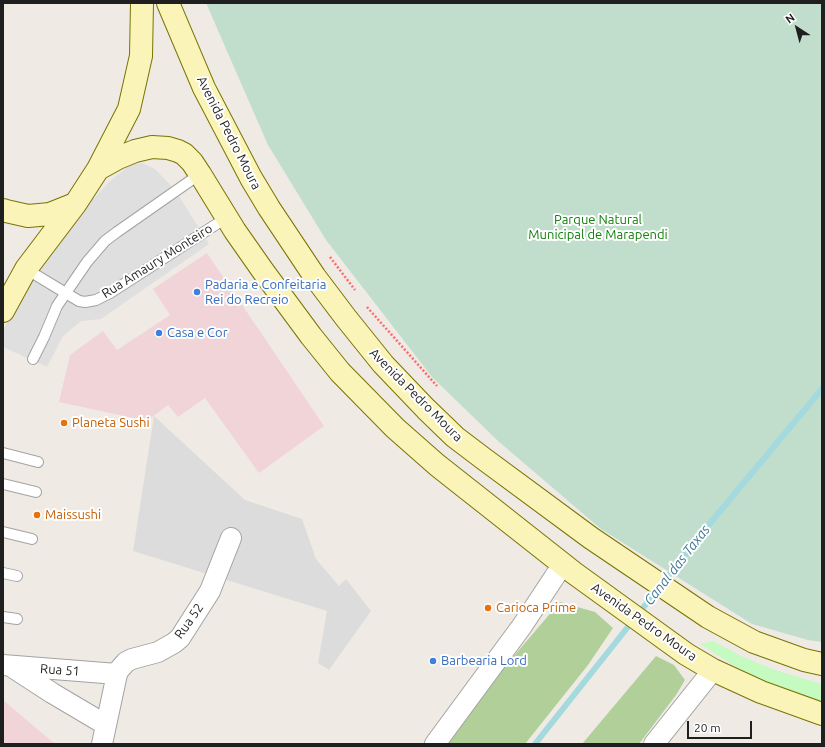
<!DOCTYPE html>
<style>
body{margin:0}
#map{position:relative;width:825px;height:747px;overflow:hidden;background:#f0eae5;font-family:Ubuntu,sans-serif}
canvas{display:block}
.frame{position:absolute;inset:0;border:4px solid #1f1f1f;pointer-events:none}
.north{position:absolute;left:777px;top:8px;width:40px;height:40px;-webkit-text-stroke:3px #fff;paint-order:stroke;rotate:324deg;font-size:11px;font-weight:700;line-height:16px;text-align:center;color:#1f1f1f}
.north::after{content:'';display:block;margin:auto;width:14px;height:18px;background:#1f1f1f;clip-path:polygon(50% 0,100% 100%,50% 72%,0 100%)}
.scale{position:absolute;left:687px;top:721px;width:65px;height:18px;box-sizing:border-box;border:2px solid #1f1f1f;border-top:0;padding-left:5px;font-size:12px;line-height:14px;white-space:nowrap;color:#1f1f1f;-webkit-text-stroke:3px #fff;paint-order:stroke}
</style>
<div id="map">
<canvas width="825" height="747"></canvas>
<div class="frame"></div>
<div class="north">N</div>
<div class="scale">20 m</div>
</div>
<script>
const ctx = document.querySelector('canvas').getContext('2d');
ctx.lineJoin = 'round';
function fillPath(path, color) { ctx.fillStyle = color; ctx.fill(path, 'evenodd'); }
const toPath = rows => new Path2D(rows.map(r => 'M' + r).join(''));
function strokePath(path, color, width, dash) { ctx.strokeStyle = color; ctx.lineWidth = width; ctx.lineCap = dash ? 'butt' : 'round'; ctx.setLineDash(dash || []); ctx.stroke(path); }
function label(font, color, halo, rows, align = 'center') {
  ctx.font = font + ' Ubuntu,sans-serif'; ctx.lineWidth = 4; ctx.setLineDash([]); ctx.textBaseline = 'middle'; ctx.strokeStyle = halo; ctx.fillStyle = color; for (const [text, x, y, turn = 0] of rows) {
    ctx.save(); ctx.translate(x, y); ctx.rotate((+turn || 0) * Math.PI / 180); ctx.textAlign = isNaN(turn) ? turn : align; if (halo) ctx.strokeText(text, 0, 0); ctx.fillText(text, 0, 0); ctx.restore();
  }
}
fillPath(toPath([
 [154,416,245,500,302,519,316,559,339,586,346,579,371,611,329,670,318,663,327,611,133,551]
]), '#dddcdc');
fillPath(toPath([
 [207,253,324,426,259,473,205,398,178,417,168,405,147,421,59,402,70,355,103,331,117,350,170,315,153,289],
 [3,700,55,744,3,744]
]), '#f1d4d7');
fillPath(toPath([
 [560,602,595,612,613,628,588,665,525,744,443,744,483,692],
 [656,656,674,665,685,680,676,695,639,744,582,744]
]), '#b1d099');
fillPath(toPath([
 [206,3,822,3,822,642,808,640,752,624,601,529,498,441,432,377,326,240,268,145]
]), '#c1decd');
fillPath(toPath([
 [713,641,743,657,775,670,808,680,822,684,822,707,768,684,733,665,700,644]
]), '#c5fac1');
fillPath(toPath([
 [142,163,155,169,175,190,209,244,101,319,81,321,63,336,47,367,3,347,3,331,21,294,68,227,109,182,131,164]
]), '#dfdfdf');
strokePath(toPath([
 [535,744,712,521,822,389]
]), '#a4d9de', 6);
const lane = toPath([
 [26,269,79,301,85,302,96,300,110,293,226,218],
 [33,359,44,337,57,306,87,262,105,241,117,232,200,174],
 [3,453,38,462],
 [3,484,36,492],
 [3,532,32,539],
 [3,573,17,576],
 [3,617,17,619]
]);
const street = toPath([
 [3,665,117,674],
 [12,667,52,693,106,725],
 [102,744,117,674,119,670,126,662,132,659,158,652,174,643,180,638,210,591,231,538],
 [435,744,522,626,563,564],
 [654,744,713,670]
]);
const secondary = toPath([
 [168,3,204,88,251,178,269,208,315,277,346,318,383,364,426,409,455,437,484,459,591,538,708,617,754,642,804,660,822,664],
 [98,169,118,158,135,151,152,147,168,148,178,151,184,154,192,162,200,174,235,231,263,271,311,336,340,372,395,428,437,465,574,573,686,654,713,670,761,692,822,714],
 [3,210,6,211,28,216,50,214,75,204],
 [3,311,26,269,76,203,98,169,129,109,141,56,142,3]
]);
strokePath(lane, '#a3a3a3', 12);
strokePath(street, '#a3a3a3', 22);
strokePath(secondary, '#787403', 24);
strokePath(toPath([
 [330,257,355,290],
 [367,307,437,386]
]), '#fc6a6f', 2.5, [2, 2]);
strokePath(lane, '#fff', 10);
strokePath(street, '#fff', 20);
strokePath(secondary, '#faf4b8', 22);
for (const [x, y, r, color] of [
 [197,292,4,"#3f7fe0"],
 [159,333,4,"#3f7fe0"],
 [64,423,4,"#e8710a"],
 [37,515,4,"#e8710a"],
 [488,608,4,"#e8710a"],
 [433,661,4,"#3f7fe0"]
]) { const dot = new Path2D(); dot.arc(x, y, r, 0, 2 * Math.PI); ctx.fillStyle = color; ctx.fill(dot); strokePath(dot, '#fff', 1.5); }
label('13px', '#1f1f1f', '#fff', [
 ["Avenida Pedro Moura",229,133,63],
 ["Rua Amaury Monteiro",157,261,-32],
 ["Avenida Pedro Moura",416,395,45],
 ["Rua 52",189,621,-55],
 ["Avenida Pedro Moura",644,622,35],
 ["Rua 51",60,670,4]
]);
label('13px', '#117f0a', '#fff', [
 ["Parque Natural",598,220],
 ["Municipal de Marapendi",598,235]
]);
label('13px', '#366cbe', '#fff', [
 ["Padaria e Confeitaria",205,285],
 ["Rei do Recreio",205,300],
 ["Casa e Cor",167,333],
 ["Barbearia Lord",441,661]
], 'left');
label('13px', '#c56008', '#fff', [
 ["Planeta Sushi",72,423],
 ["Maissushi",45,515],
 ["Carioca Prime",496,608]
], 'left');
label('italic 14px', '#417998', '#fff', [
 ["Canal das Taxas",677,565,-52]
]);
</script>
